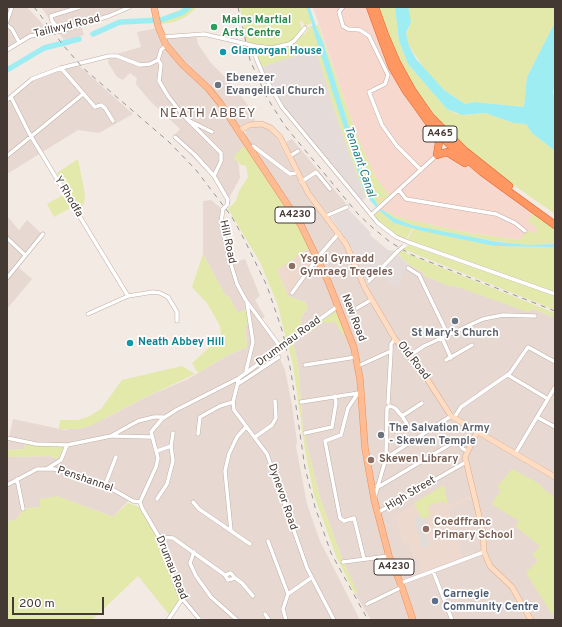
<!DOCTYPE html>
<style>
body{margin:0}
#map{position:relative;width:562px;height:627px;overflow:hidden;background:#f3eae4;font-family:Overpass,sans-serif}
canvas{display:block}
.frame{position:absolute;inset:0;border:8px solid #453934;pointer-events:none}
.scale{position:absolute;left:12px;top:597px;width:92px;height:18px;box-sizing:border-box;border:2px solid #453934;border-top:0;padding-left:5px;font-size:12px;line-height:14px;white-space:nowrap;color:#453934;-webkit-text-stroke:3px #fff;paint-order:stroke}
</style>
<div id="map">
<canvas width="562" height="627"></canvas>
<div class="frame"></div>
<div class="scale">200 m</div>
</div>
<script>
const ctx = document.querySelector('canvas').getContext('2d');
ctx.lineJoin = 'round';
function fillPath(path, color) { ctx.fillStyle = color; ctx.fill(path, 'evenodd'); }
const toPath = rows => new Path2D(rows.map(r => 'M' + r).join(''));
function strokePath(path, color, width, dash) { ctx.strokeStyle = color; ctx.lineWidth = width; ctx.lineCap = dash ? 'butt' : 'round'; ctx.setLineDash(dash || []); ctx.stroke(path); }
function label(font, color, halo, rows, align = 'center') {
  ctx.font = font + ' Overpass,sans-serif'; ctx.lineWidth = 3.5; ctx.setLineDash([]); ctx.textBaseline = 'middle'; ctx.strokeStyle = halo; ctx.fillStyle = color; for (const [text, x, y, turn = 0] of rows) {
    ctx.save(); ctx.translate(x, y); ctx.rotate((+turn || 0) * Math.PI / 180); ctx.textAlign = isNaN(turn) ? turn : align; if (halo) ctx.strokeText(text, 0, 0); ctx.fillText(text, 0, 0); ctx.restore();
  }
}
fillPath(toPath([
 [7,7,27,7,53,35,30,39,7,51],
 [41,7,130,7,81,25,84,35,64,40],
 [158,28,163,37,196,34,198,44,211,63,233,85,250,108,256,123,239,131,252,150,236,158,239,165,240,178,228,200,217,182,173,137,180,129,149,100,136,84,137,78,130,73,123,80,117,77,108,63,109,56,141,47,137,32],
 [77,64,133,114,99,133,78,130,7,174,7,100,32,79],
 [253,126,263,126,274,133,303,189,338,234,372,304,425,377,451,419,555,480,555,620,414,620,391,556,378,511,366,450,360,367,320,259,245,135,246,130],
 [292,139,347,205,327,213,308,189,300,174,286,142],
 [259,164,291,213,318,262,355,359,375,515,401,589,410,620,371,620,355,594,357,593,343,561,320,498,303,429,298,365,292,338,300,328,301,318,308,307,305,302,288,296],
 [211,200,222,209,231,263,245,259,260,296,255,300,265,317,260,320,281,348,279,357,285,370,292,405,297,442,296,446,307,504,320,541,360,620,205,620,189,608,180,596,140,502,130,499,113,517,57,496,41,507,23,509,17,519,7,522,7,457,49,456,61,460,26,442,24,449,7,450,7,438,9,438,13,419,65,430,106,418,146,397,188,379,228,355,247,347,245,324,251,324,248,308,238,313,229,297,225,295,203,254,203,201],
 [7,216,19,230,27,220,43,235,17,266,32,279,7,309],
 [408,264,424,273,423,275,451,286,451,285,534,309,555,318,555,475,539,464,456,417,419,363,398,339,366,285,380,273,384,274,390,284,404,271]
]), '#e7d9d2');
fillPath(toPath([
 [313,7,367,7,389,67,412,107,435,136,437,150,450,154,534,212,538,229,534,234,520,240,464,232,410,220,395,216,388,211,386,213,381,209,392,199,375,176,357,136]
]), '#f6d8ce');
fillPath(toPath([
 [316,49,340,127,366,198,362,200,286,110,261,67],
 [348,209,371,233,370,235,388,250,396,251,365,282,351,247,331,217],
 [398,254,408,264,399,284,395,287,390,284,384,274,380,273]
]), '#e5dcd9');
fillPath(toPath([
 [307,244,313,257,313,263,288,296,277,270],
 [444,485,448,505,472,495,473,498,449,509,455,535,463,558,423,573,418,559,415,560,408,542,403,544,395,516]
]), '#edd9ce');
fillPath(toPath([
 [187,7,197,7,187,16,174,22,161,24,159,18],
 [240,7,307,7,312,23,305,26,302,21,300,22,302,31,294,40,286,45,271,47,247,44],
 [378,7,395,7,399,41,408,64,447,109,457,114,466,115,485,113,514,123,526,124,532,133,555,151,555,214,488,167,464,147,428,110,393,50],
 [408,7,555,7,555,22,527,77,524,107,475,102,465,104,444,90,426,71,409,46,406,33,409,28,409,11],
 [318,24,357,136,375,176,389,195,378,205,369,192,323,42,316,26],
 [312,26,367,197,366,198,340,127,316,49,261,67,257,58,257,53,260,49,275,49,289,46,302,34,304,35,308,30,307,28],
 [246,144,308,243,308,249,277,270,288,296,305,302,308,307,301,318,300,332,292,338,298,365,303,429,320,498,343,561,358,593,355,594,336,556,314,495,305,450,293,365,277,303,260,262,228,209,236,201,239,191,248,177,246,166,241,165,234,158,236,154],
 [78,159,85,195,84,204,78,209,57,173],
 [63,195,70,208,54,217,47,204],
 [379,210,394,223,413,228,406,239,399,237,377,220,375,215],
 [388,211,395,216,410,220,464,232,520,240,527,230,534,234,538,229,528,221,534,212,555,227,555,244,530,245,499,242,412,225,394,218,386,213],
 [414,228,494,246,555,247,555,292,407,240],
 [409,245,555,296,555,310,403,249],
 [402,250,410,255,555,313,555,318,534,309,528,312,452,285,451,287,423,275,424,273,408,264,398,254],
 [203,254,225,295,229,297,238,313,248,308,251,324,245,325,247,347,228,355,198,373,192,363,211,346,219,343,221,335,220,326,207,303,192,287],
 [335,312,337,313,346,334,343,335,334,321,331,323,324,322,310,332,309,330],
 [182,366,195,374,146,397,90,426,79,429,59,429,60,420,78,420,88,417,101,409,122,380],
 [26,442,67,445,61,460,49,456,7,457,7,450,24,449],
 [512,469,542,485,541,487,555,497,555,616,551,613,526,573,538,560,532,555,540,546,515,526,519,521,493,505,493,502,501,490,497,487],
 [444,485,448,505,443,501,430,505,428,507,430,516,422,519,414,503],
 [57,496,113,517,128,503,142,508,159,537,182,599,171,617,138,576,92,620,7,620,7,522,17,519,23,509,40,507,40,499]
]), '#e2e9ab');
fillPath(toPath([
 [421,516,422,519,426,518,427,522,423,523,429,545,423,548,414,518]
]), '#e0dcda');
fillPath(toPath([
 [395,7,408,7,409,11,411,22,406,33,409,46,416,59,444,90,465,104,475,102,524,107,527,77,555,22,555,84,553,92,555,100,555,151,532,133,526,124,514,123,485,113,462,115,447,109,408,64,399,41],
 [315,25,323,42,369,192,378,205,376,207,369,199,363,188,312,26],
 [381,209,394,218,412,225,498,242,530,245,555,244,555,247,494,246,422,231,394,223,379,210]
]), '#9eedf3');
strokePath(toPath([
 [308,7,315,28]
]), '#9eedf3', 3);
strokePath(toPath([
 [93,34,120,22,161,20,181,13,189,7],
 [7,70,44,48,79,39]
]), '#9eedf3', 5.5);
const street = toPath([
 [343,7,339,12,343,26,348,29,360,30,369,36,388,75,385,84,369,92,382,125,397,146,421,170],
 [7,21,12,7],
 [7,25,12,29,19,42],
 [61,31,52,21,51,16,80,7],
 [163,37,204,34,255,46,272,48,289,44,294,41,305,28],
 [255,46,256,58,262,72,282,107,378,223,396,237,408,242,555,294],
 [7,50,30,36,61,31,109,16,130,7],
 [158,60,161,64,159,81,168,96,182,114,221,153,221,161,214,176,228,200,227,205],
 [61,68,95,107,101,105,105,108,113,121],
 [11,97,29,133,128,296],
 [7,100,32,79,61,68,109,56,117,56,140,65,150,64,158,60,161,50,166,45],
 [190,121,212,132],
 [175,137,195,155,214,176],
 [253,146,290,174,297,173],
 [7,156,83,94],
 [290,156,298,151],
 [301,182,316,172,330,189],
 [399,190,406,199,496,214,515,223,525,231],
 [223,209,221,222,229,258,237,284,245,299,281,348],
 [371,215,437,155],
 [326,216,347,207],
 [7,238,25,255],
 [408,268,419,275,448,335],
 [7,278,43,234],
 [369,281,398,251],
 [292,293,318,257,339,233],
 [357,308,371,300],
 [88,314,128,296,153,292,160,293,168,297,177,312,177,321],
 [442,338,451,358],
 [409,356,424,346,483,319,503,315,535,316],
 [446,360,472,345],
 [305,365,356,357],
 [358,366,391,351],
 [246,371,253,342,247,303],
 [508,375,548,399],
 [239,378,233,402,234,410,267,454,307,568,334,620],
 [238,384,279,357],
 [358,393,348,408,341,435,325,441,340,518,344,521,354,518,364,559],
 [301,402,359,393],
 [388,403,391,351,391,344,395,339],
 [402,416,407,424],
 [537,417,555,427],
 [454,418,461,407,510,373,528,347,555,362],
 [305,433,332,427,336,403,335,396],
 [198,434,200,417,220,406,233,402],
 [112,436,151,437],
 [255,437,272,425,276,418,275,401],
 [7,438,36,444,67,445,111,436,138,421,154,417,163,417],
 [157,451,171,446],
 [515,454,555,387],
 [386,458,451,416],
 [48,468,61,460,67,445],
 [17,479,23,509],
 [7,485,37,469,54,469,105,485,133,501,140,502],
 [105,485,116,457],
 [377,486,380,486,454,442,457,441,463,449,467,451],
 [375,496,386,458,387,408,390,406,395,408,402,416,422,403],
 [157,499,167,484,173,461,171,446,173,433],
 [193,502,199,509,250,544],
 [377,513,466,462],
 [231,531,225,471,229,454,237,437,246,427],
 [159,537,173,538,225,575,228,580,235,578,242,583,253,596],
 [268,541,288,594],
 [194,552,190,563,196,576,211,597,237,620],
 [343,562,389,556],
 [433,571,452,620],
 [225,575,231,573,235,578],
 [401,583,484,552],
 [367,604,402,587],
 [265,614,269,620],
 [168,620,182,599],
 [200,620,180,596,159,537,142,508,140,502,156,467,158,458,151,432,162,419,176,410,239,378,338,306],
 [286,620,283,609,288,594,311,578]
]);
const secondary = toPath([
 [239,131,249,125,262,124,271,128,280,137,308,193,346,244,365,288,395,339,422,371,451,416,555,477],
 [477,432,465,457,483,532,484,552,490,566,512,587,531,620]
]);
const primary = toPath([
 [154,7,158,26,166,45,183,65,208,88,220,103,301,225,328,281,354,348,360,379,365,448,374,499,389,556,402,587,413,620]
]);
const highway = toPath([
 [370,7,392,67,406,91,429,123,450,145,482,172,555,225],
 [375,7,385,35,397,63,412,90,430,116,465,151,509,186],
 [434,132,439,142,437,155],
 [437,155,447,152,465,163]
]);
strokePath(street, '#bfafa7', 4.5);
strokePath(secondary, '#d8af94', 6);
strokePath(primary, '#e8905e', 7);
strokePath(highway, '#e3642e', 8);
strokePath(street, '#fff', 3.5);
strokePath(secondary, '#ffdcc2', 5);
strokePath(primary, '#ffbb91', 6);
strokePath(highway, '#ff9763', 7);
strokePath(toPath([
 [34,7,63,45,83,68,169,142,196,170,232,217,244,239,267,286,283,333,291,372,305,468,315,507,331,553,368,620],
 [238,7,250,60,266,96,285,126,358,214,373,228,390,242,412,255,555,311]
]), '#959595', 1, [5, 5]);
const streetBridge = toPath([
 [223,209,227,205],
 [398,251,404,246]
]);
strokePath(streetBridge, '#bfafa7', 4.5, []);
strokePath(streetBridge, '#fff', 3.5);
for (const [x, y, r, color] of [
 [214,27,4,"#2e9e5b"],
 [223,52,4,"#0f9aa8"],
 [218,85,4,"#6b7280"],
 [292,266,4,"#8d6e63"],
 [455,321,4,"#6b7280"],
 [130,343,4,"#0f9aa8"],
 [381,435,4,"#6b7280"],
 [371,460,4,"#8d6e63"],
 [426,529,4,"#8d6e63"],
 [435,601,4,"#5c6f8a"]
]) { const dot = new Path2D(); dot.arc(x, y, r, 0, 2 * Math.PI); ctx.fillStyle = color; ctx.fill(dot); strokePath(dot, '#fff', 1.5); }
for (const [x, y, w] of [
 [440,134,34],
 [295,215,40],
 [394,567,40]
]) { const box = new Path2D(); box.roundRect(x - w / 2, y - 8, w, 16, 3); ctx.fillStyle = '#fff'; ctx.fill(box); strokePath(box, '#453934', 1); }
label('bold 10px', '#453934', null, [
 ["A465",440,134],
 ["A4230",295,215],
 ["A4230",394,567]
]);
label('bold 11px', '#27864d', '#fff', [
 ["Mains Martial",222,21],
 ["Arts Centre",222,34]
], 'left');
label('11px', '#453934', '#fff', [
 ["Taillwyd Road",67,27,-14],
 ["Y Rhodfa",68,197,59],
 ["Hill Road",227,242,78],
 ["New Road",353,318,69],
 ["Drummau Road",289,342,-36],
 ["Old Road",413,361,52],
 ["Penshannel",85,480,19],
 ["High Street",411,494,-31],
 ["Dynevor Road",282,497,71],
 ["Drumau Road",171,568,68]
]);
label('bold 11px', '#0d838f', '#fff', [
 ["Glamorgan House",231,52],
 ["Neath Abbey Hill",138,343]
], 'left');
label('bold 11px', '#5b616d', '#fff', [
 ["Ebenezer",226,79],
 ["Evangelical Church",226,92],
 ["St Mary's Church",455,334,"center"],
 ["The Salvation Army",389,429],
 ["- Skewen Temple",389,442]
], 'left');
label('bold 11px', '#785e54', '#fff', [
 ["Ysgol Gynradd",300,260],
 ["Gymraeg Tregeles",300,273],
 ["Skewen Library",379,460],
 ["Coedffranc",434,523],
 ["Primary School",434,536]
], 'left');
label('bold 11px', '#4e5e75', '#fff', [
 ["Carnegie",443,595],
 ["Community Centre",443,608]
], 'left');
label('italic 12px', '#227b84', '#fff', [
 ["Tennant Canal",359,162,71]
]);
ctx.letterSpacing = '1px';
label('13px', '#69534b', '#fff', [
 ["NEATH ABBEY",208,114]
]);
ctx.letterSpacing = '0px';
</script>
